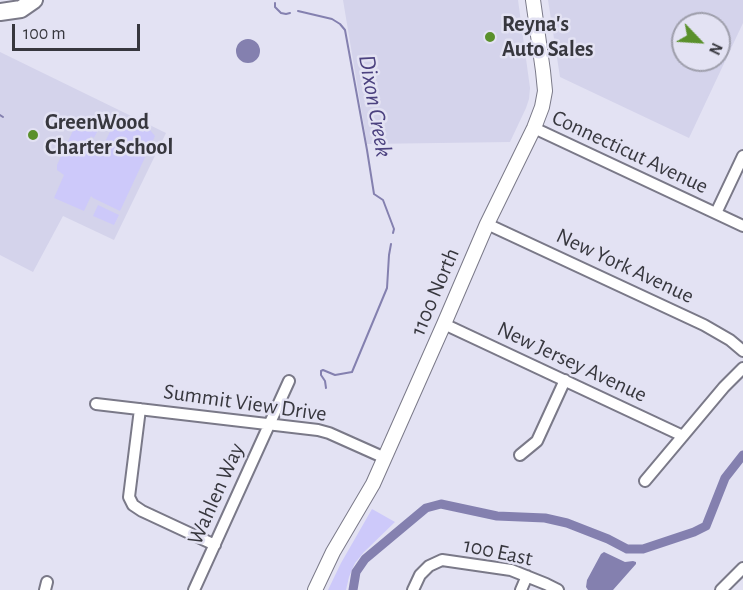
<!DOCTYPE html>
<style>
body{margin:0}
#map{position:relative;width:743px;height:590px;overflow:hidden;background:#e3e2f3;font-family:"Alegreya Sans",sans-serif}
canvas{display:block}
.north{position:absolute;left:671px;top:12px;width:60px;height:60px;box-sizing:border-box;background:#e3e2f3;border:2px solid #9e9eab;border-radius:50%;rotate:115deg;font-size:16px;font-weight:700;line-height:24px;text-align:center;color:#37373e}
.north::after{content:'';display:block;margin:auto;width:21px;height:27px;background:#5a902b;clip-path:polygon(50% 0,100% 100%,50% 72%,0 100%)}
.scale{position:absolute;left:12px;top:24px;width:128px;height:27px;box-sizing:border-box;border:3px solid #37373e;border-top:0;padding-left:8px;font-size:18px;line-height:21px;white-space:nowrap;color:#37373e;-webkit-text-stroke:4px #e3e2f3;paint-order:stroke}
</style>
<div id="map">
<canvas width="743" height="590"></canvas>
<div class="north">N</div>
<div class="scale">100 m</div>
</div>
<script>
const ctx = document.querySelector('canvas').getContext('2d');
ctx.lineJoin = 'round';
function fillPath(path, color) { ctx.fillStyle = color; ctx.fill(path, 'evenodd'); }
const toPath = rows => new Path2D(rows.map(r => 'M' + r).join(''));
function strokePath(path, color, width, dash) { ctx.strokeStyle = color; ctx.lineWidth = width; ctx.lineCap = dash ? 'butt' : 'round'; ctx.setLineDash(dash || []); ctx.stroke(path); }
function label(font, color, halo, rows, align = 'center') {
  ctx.font = font + ' "Alegreya Sans",sans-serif'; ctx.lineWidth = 5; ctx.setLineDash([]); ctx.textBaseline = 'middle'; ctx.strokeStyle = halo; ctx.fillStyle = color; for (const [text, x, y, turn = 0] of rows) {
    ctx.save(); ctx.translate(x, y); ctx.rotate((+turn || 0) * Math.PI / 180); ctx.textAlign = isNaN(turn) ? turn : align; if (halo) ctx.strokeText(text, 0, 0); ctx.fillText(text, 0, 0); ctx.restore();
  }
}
fillPath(toPath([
 [343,0,518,0,530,88,529,99,526,108,510,142,367,144],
 [548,0,743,0,743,23,689,138,560,77],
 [683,24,719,24,719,60,683,60],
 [0,52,166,133,114,240,63,216,33,272,0,255]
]), '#d4d3eb');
fillPath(toPath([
 [118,115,150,130,155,136,120,211,93,198,91,196,84,211,54,198,64,175,57,170,57,165,77,122,83,125,87,117,101,124,94,138,91,136,88,141,101,146,104,144],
 [98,205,119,215,114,225,93,216],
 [372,509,395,522,364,552,355,563,349,577,346,590,328,590,341,563]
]), '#cdc9fa');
fillPath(toPath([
 '236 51a12 12 0 1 1 24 0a12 12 0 1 1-24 0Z',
 [604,552,625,562,633,561,636,562,636,564,613,590,588,590,586,587,587,580,601,554]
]), '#8480af');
strokePath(toPath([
 [275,3,275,7,281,13,286,14,290,13],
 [298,11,332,19,340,24,345,30,367,150,374,194,383,200,394,229,393,233],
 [0,115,3,117],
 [326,388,325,381,321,375,321,371,323,370,335,375,352,372,387,288,389,255,391,244]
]), '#8480af', 2);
strokePath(toPath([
 [353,590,356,572,365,559,426,508,441,504,497,516,545,518,567,523,608,539,627,549,643,549,694,532,706,526,725,478,743,455]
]), '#8480af', 9);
const minor = toPath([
 [534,128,743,226],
 [716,213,743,156],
 [487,224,704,325,730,340,743,351],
 [444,324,683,436],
 [96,404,318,430,329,433,385,458],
 [140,409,129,497,133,505,142,511,215,545],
 [520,455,537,441,565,380],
 [645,481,724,387,743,368],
 [45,590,47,582],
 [194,590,289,381],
 [413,590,420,575,429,566,442,560,511,570,546,584,558,590],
 [521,590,527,576],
 [721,590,743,568]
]);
const tertiary = toPath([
 [315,590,333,552,373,484,444,324,487,224,534,128,542,107,545,91,543,71,533,0]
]);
const primary = toPath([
 [0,12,21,9,34,0]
]);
strokePath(minor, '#7a7988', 14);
strokePath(tertiary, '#7a7988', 16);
strokePath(primary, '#7a7988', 20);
strokePath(minor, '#fff', 10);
strokePath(tertiary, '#fff', 14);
strokePath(primary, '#fff', 16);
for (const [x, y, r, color] of [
 [490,37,6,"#5a902b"],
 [33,135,6,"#5a902b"]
]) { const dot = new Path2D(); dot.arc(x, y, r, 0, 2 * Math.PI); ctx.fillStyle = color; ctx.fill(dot); strokePath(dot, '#e3e2f3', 2); }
label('bold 22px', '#37373e', '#e3e2f3', [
 ["Reyna's",502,24],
 ["Auto Sales",502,49],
 ["GreenWood",45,122],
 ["Charter School",45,147]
], 'left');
label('22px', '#37373e', '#e3e2f3', [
 ["Connecticut Avenue",630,152,25],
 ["New York Avenue",625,266,25],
 ["1100 North",435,292,-67],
 ["New Jersey Avenue",572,362,25],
 ["Summit View Drive",245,403,8],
 ["Wahlen Way",216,494,-66],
 ["100 East",498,552,12]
]);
label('italic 24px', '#4b417f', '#e3e2f3', [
 ["Dixon Creek",375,106,80]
]);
</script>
